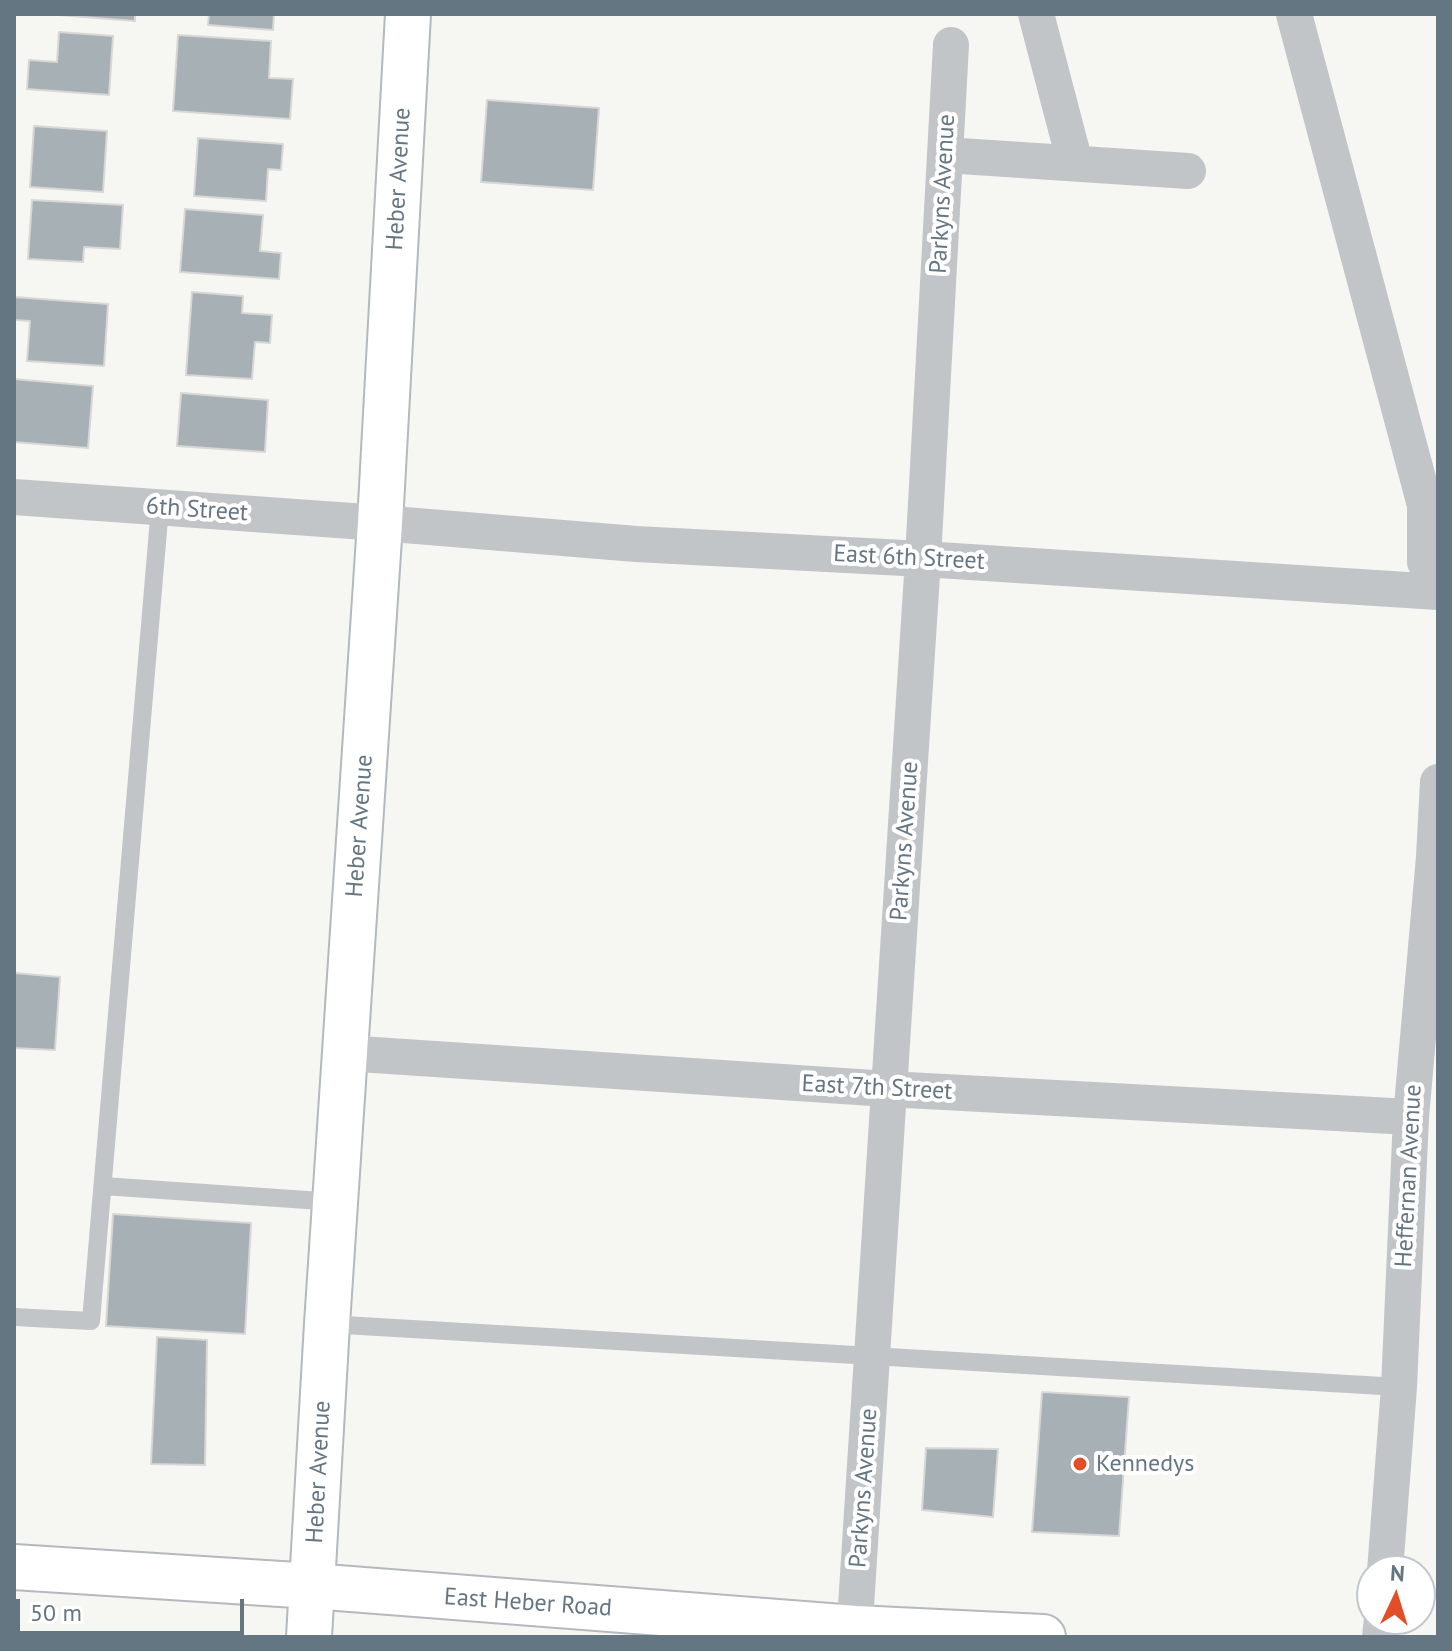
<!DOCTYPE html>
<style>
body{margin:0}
#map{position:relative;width:1452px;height:1651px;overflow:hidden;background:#f6f6f2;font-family:"PT Sans",sans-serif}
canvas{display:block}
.frame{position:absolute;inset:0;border:16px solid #657683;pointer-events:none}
.north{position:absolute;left:1356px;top:1555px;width:80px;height:80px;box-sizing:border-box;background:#fff;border:2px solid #c1c8cd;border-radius:50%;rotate:4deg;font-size:22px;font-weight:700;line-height:32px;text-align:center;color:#657683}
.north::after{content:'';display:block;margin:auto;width:28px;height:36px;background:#e14e27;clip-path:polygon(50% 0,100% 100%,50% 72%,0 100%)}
.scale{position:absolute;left:16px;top:1599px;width:228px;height:36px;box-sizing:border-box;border:4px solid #657683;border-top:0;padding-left:10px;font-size:24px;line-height:28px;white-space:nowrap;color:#657683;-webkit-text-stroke:6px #fff;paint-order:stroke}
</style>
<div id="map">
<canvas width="1452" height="1651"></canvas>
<div class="frame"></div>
<div class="north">N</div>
<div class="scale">50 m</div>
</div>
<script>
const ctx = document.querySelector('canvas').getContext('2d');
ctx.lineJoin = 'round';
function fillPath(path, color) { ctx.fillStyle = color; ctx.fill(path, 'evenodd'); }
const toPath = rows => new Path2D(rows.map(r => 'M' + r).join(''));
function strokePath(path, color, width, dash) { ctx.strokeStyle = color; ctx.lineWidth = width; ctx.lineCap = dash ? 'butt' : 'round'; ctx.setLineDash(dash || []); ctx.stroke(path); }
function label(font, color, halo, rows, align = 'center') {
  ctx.font = font + ' "PT Sans",sans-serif'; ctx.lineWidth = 8; ctx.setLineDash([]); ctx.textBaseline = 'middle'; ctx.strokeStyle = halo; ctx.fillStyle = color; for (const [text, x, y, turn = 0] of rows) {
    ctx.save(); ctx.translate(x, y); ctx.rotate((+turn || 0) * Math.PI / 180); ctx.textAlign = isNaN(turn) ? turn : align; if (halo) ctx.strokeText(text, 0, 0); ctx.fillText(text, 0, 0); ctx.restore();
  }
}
const building = toPath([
 [46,14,135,14,135,21,46,14],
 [209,14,274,14,273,30,208,25,209,14],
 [59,32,113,36,109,95,27,89,29,60,57,62,59,32],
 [178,35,271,41,269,78,293,79,290,119,173,111,178,35],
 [487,100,599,108,593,190,481,182,487,100],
 [34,126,107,131,103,192,30,187,34,126],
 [198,138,283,144,281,170,268,169,266,201,194,196,198,138],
 [32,200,123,205,120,249,84,247,83,262,28,259,32,200],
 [185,209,263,215,260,251,281,253,279,279,180,272,185,209],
 [192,292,243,296,242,313,272,315,270,343,255,342,252,379,186,375,192,292],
 [14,297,108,304,104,366,27,361,30,321,14,320,14,297],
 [14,379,93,386,88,448,14,442,14,379],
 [181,393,268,400,265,452,177,446,181,393],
 [15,973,60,977,55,1050,14,1048,15,973],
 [113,1214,251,1223,245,1334,106,1326,113,1214],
 [157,1337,207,1340,205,1465,151,1464,157,1337],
 [1042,1392,1129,1397,1119,1536,1032,1532,1042,1392],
 [926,1448,998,1449,993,1517,922,1510,926,1448]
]);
fillPath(building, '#a7b0b5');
strokePath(building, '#d7d7d5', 2);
const secondary = toPath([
 [14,1567,312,1586,855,1628,1043,1637],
 [309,1637,327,1324,380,523,408,14]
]);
strokePath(secondary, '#b3b9bd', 48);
strokePath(toPath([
 [103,1186,336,1202],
 [14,1317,91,1321,160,507],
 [327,1324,1399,1387]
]), '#c1c5c8', 18);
strokePath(toPath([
 [1036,14,1075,163],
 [1294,14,1425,505,1425,562,1438,579],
 [945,155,1188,171],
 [14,497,380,523,636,544,923,559,1438,592],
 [344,1053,888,1089,1411,1117],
 [1385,1571,1399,1387,1411,1117,1434,857,1438,782],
 [854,1637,923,559,951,45],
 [1380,1637,1382,1619]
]), '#c1c5c8', 36);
strokePath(secondary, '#fff', 44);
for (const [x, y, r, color] of [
 [1080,1464,8,"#e14e27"]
]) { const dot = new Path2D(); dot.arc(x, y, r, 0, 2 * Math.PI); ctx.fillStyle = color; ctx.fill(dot); strokePath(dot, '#fff', 3); }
label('24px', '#657683', '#fff', [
 ["Heber Avenue",399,179,-87],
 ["Parkyns Avenue",943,194,-87],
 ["6th Street",197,510,4],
 ["East 6th Street",909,558,3],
 ["Heber Avenue",360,826,-86],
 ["Parkyns Avenue",905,841,-86],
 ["East 7th Street",877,1088,3],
 ["Heffernan Avenue",1409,1176,-87],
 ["Heber Avenue",319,1472,-87],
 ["Parkyns Avenue",864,1488,-86],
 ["East Heber Road",528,1603,4]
]);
label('24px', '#657683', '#fff', [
 ["Kennedys",1096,1464]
], 'left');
</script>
